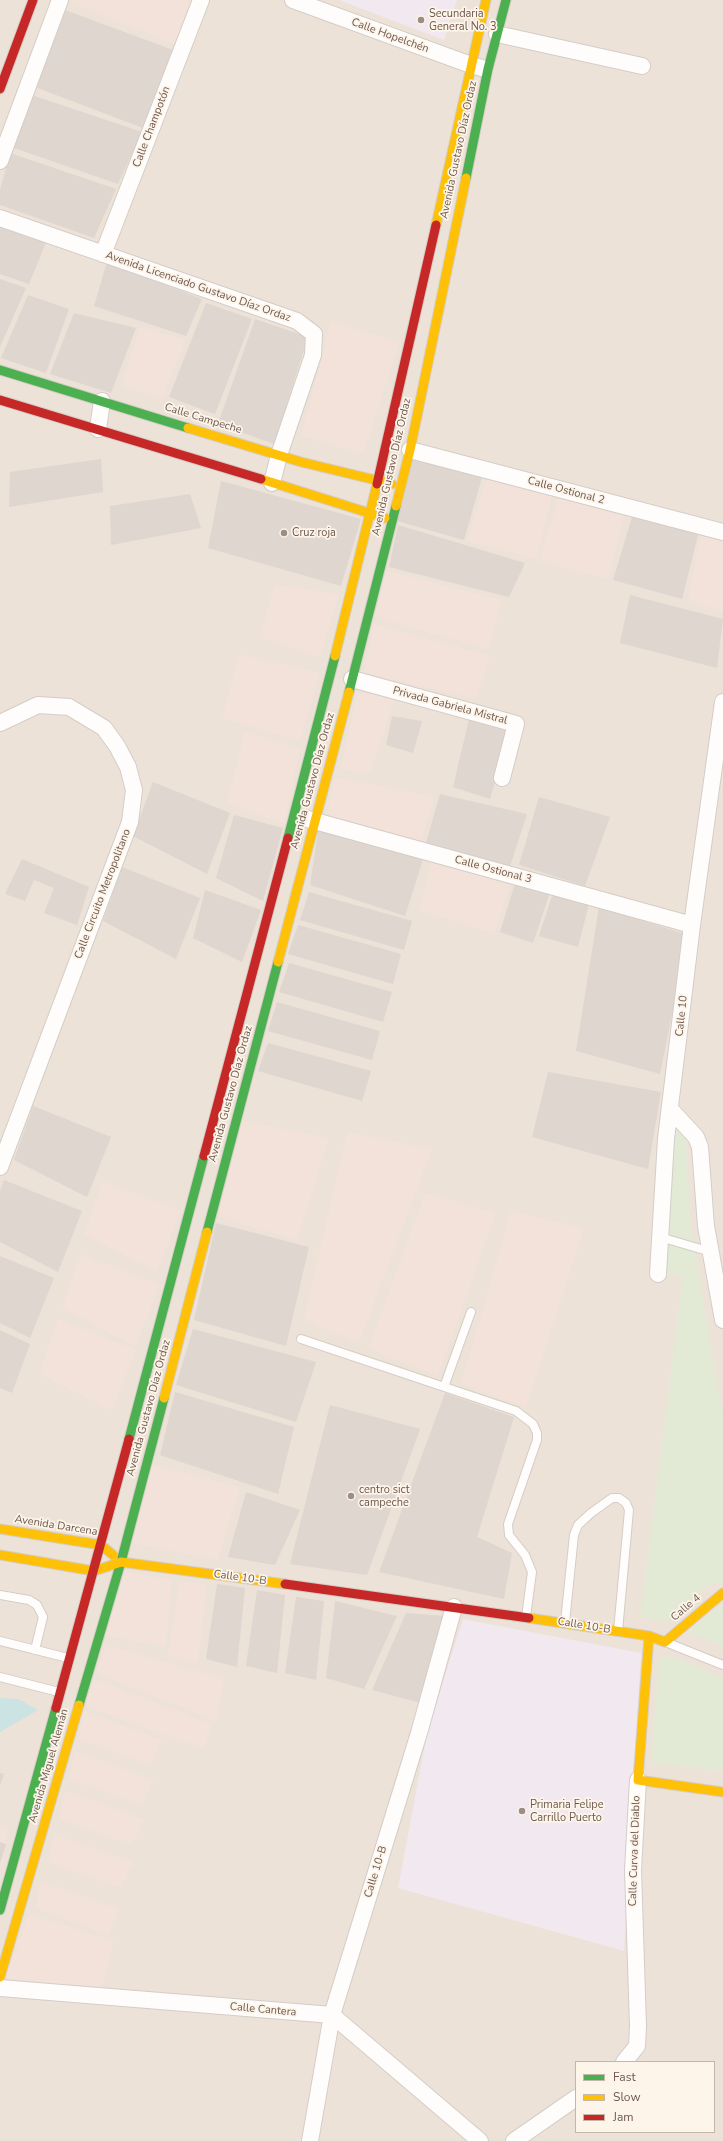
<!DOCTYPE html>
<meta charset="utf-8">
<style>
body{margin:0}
#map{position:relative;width:723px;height:2141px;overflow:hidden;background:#f5f0e9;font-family:"Nunito Sans",sans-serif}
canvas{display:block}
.legend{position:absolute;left:575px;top:2061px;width:140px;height:72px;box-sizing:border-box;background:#fdf5ea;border:1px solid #c4b6ab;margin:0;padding:5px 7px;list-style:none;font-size:12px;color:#6f584d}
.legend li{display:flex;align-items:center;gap:8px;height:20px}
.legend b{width:20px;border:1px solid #c4b6ab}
</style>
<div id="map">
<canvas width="723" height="2141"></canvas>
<ul class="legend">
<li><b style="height:5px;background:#4caf50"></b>Fast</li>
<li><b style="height:5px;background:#ffc107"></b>Slow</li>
<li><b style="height:5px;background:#c62828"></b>Jam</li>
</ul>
</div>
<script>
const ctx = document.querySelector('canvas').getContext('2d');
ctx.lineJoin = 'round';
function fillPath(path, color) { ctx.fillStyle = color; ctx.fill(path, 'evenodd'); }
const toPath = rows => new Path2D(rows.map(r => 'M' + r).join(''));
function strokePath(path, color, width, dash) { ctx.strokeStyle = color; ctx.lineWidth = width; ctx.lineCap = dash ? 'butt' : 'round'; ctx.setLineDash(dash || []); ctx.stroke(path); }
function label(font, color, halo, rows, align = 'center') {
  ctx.font = font + ' "Nunito Sans",sans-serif'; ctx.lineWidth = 3.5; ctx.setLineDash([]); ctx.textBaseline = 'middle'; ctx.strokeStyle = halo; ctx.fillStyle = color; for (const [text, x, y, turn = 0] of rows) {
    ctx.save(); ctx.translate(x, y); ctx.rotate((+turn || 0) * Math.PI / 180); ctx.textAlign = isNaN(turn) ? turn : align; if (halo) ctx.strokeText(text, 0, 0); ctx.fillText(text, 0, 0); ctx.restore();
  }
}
fillPath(toPath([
 [0,0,723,0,723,2141,0,2141],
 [576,2062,714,2062,714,2132,576,2132]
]), '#ede2d7');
fillPath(toPath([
 [71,0,196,0,178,46,71,2],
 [331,322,400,342,363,454,301,436],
 [140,327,186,340,162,399,121,386],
 [487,475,553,491,537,559,467,541],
 [559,495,625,511,608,579,539,561],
 [701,532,723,537,723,612,688,600],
 [387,571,502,600,488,649,374,617],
 [274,585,339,594,320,657,260,637],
 [374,624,490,656,476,699,364,673],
 [239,654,320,673,300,741,222,718],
 [358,692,394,700,370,774,340,769],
 [245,732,300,749,284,824,227,803],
 [335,777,434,797,421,843,327,816],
 [432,858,513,879,494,933,419,911],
 [242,1121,329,1138,297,1240,218,1216],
 [347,1132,432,1149,359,1343,304,1320],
 [103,1181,181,1211,157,1272,84,1234],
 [425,1193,496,1213,438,1376,368,1349],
 [511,1211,584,1228,526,1408,461,1384],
 [81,1254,160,1285,136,1346,62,1308],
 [58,1319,136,1350,112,1411,39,1373],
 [152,1464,240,1487,218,1560,131,1543],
 [125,1571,172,1580,166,1646,105,1636],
 [179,1581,207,1585,198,1664,168,1656],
 [106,1645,224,1679,216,1721,96,1673],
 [94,1679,212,1724,204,1749,85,1706],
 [84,1711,162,1740,151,1765,78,1739],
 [75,1751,154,1780,142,1805,69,1779],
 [65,1791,144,1819,132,1845,59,1819],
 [0,1826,9,1829,0,1864],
 [54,1834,133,1863,121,1888,48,1862],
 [41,1881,120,1909,108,1935,35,1908],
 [29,1914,114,1941,101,1991,5,1979]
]), '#f2e2da');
fillPath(toPath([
 [339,0,457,0,444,40],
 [463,1619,641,1653,624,1951,398,1888,427,1733]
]), '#f1e8f0');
fillPath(toPath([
 [672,1124,686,1137,691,1227,723,1417,723,1584,712,1582,668,1621,640,1617,683,1275,663,1274],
 [723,1603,723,1646,687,1632],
 [673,1657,723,1678,723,1771,651,1763,659,1658]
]), '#e2ead5');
fillPath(toPath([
 [0,1698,18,1699,38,1710,0,1732]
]), '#cce3e3');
fillPath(toPath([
 [65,10,176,51,143,128,35,87],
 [29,94,142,132,118,184,14,148],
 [10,153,116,189,94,238,0,205,0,190],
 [0,223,47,240,29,284,0,274],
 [107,262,202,299,186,336,94,306],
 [0,279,26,288,0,347],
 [28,295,69,309,46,373,1,358],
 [206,303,252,319,215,414,169,397],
 [74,313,136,328,111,393,50,374],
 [255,319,308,337,274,444,218,424],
 [414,456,483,474,464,540,397,521],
 [101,459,103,492,9,507,10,472],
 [221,481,361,519,341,586,208,548],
 [190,494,201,528,111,545,110,506],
 [633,514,699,531,682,599,613,580],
 [398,525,525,563,509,597,389,567],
 [630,595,723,619,717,668,620,643],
 [470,715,511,726,490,799,453,787],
 [392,716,422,721,413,753,386,745],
 [153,782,230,813,207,874,133,836],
 [440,794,527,814,510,866,426,843],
 [539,797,610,817,585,886,519,865],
 [234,815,283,828,263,901,216,878],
 [319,826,424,856,405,916,310,885],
 [22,859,89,887,77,925,44,913,54,888,34,880,25,901,5,894],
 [122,867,200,898,176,959,103,921],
 [516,880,551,889,533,943,500,932],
 [205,890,261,910,242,962,193,938],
 [554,890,590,900,578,947,539,936],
 [309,892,412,921,404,950,300,920],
 [599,907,688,935,660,1074,576,1051],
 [298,925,401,954,393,984,288,954],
 [289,963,392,992,383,1022,279,992],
 [277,1002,380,1031,372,1060,268,1031],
 [268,1043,371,1071,362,1101,258,1071],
 [548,1072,661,1092,648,1169,532,1137],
 [33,1106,111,1137,87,1197,14,1160],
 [4,1180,82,1211,58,1272,0,1242,0,1191],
 [216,1223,309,1247,286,1346,194,1320],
 [0,1256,54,1278,30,1338,0,1323],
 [193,1329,316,1362,296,1422,176,1385],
 [0,1330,30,1344,12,1393,0,1388],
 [175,1392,294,1427,278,1494,160,1455],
 [445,1393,514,1417,477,1537,512,1553,504,1599,379,1572],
 [330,1405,420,1429,367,1575,290,1564],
 [246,1492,300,1510,275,1565,228,1557],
 [217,1584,245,1588,237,1667,206,1659],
 [257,1590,285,1595,277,1673,246,1666],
 [296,1597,324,1601,316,1680,285,1673],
 [335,1601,397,1616,364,1689,326,1678],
 [406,1613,446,1616,421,1703,372,1690],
 [0,1773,4,1774,0,1786],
 [0,1842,6,1844,0,1863]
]), '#ded6cf');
const lane = toPath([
 [660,1237,711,1252],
 [301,1339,516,1411,533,1424,537,1433,537,1440,508,1524,509,1535,525,1555,532,1572,526,1617],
 [444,1387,471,1312],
 [0,1595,29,1600,37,1605,43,1617,35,1650],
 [565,1622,574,1535,578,1525,591,1513,612,1498,619,1498,626,1503,629,1510,618,1631],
 [0,1641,68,1658],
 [668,1643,723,1665],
 [0,1677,59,1692]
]);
const street = toPath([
 [293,0,471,65,482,68],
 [497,34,642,66],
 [0,161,60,0],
 [0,218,297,321,314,334,313,355,279,455,272,483],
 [103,254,201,0],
 [98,429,102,401],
 [410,450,723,532],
 [352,679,516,724,502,778],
 [0,723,38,705,69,707,104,728,117,746,128,767,134,790,130,822,0,1167],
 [304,818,692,925],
 [671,1110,696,1137,700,1147,706,1226,723,1320],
 [658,1274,666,1139,692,925,723,702],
 [0,1988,332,2015,480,2141],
 [624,2062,637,2046,638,2026,633,1870,638,1780],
 [310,2141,332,2015,419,1733,454,1607],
 [514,2141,576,2098]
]);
const fast = toPath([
 [466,178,488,69,506,0],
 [0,370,188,428],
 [349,692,396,506],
 [288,838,335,656],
 [207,1232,278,962],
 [129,1439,204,1156],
 [79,1705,121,1562,164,1398],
 [0,1910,56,1708]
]);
const slow = toPath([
 [436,225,486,0],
 [188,428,301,462,392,484],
 [261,479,385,518],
 [396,506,410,450,466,178],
 [335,656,377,484],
 [278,962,349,692],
 [164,1398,207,1232],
 [0,1529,101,1545,113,1555],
 [0,1555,94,1571,121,1562,285,1584],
 [529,1618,649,1636,665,1642,723,1593],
 [649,1636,638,1780,723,1792],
 [0,1977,79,1705]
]);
const jam = toPath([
 [0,89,33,0],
 [0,400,261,479],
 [377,484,436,225],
 [204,1156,288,838],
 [285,1584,529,1618],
 [56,1708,129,1439]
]);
strokePath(lane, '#d4cdc7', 10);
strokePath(street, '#d4cdc7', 18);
strokePath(fast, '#d4ccc6', 11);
strokePath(slow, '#d4ccc6', 11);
strokePath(jam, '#d4ccc6', 11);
strokePath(lane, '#fefdfc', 8);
strokePath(street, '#fefdfc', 16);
strokePath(fast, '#4caf50', 9);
strokePath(slow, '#ffc107', 9);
strokePath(jam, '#c62828', 9);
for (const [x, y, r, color] of [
 [421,20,4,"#9e8d84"],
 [284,533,4,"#9e8d84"],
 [351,1496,4,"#9e8d84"],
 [522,1811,4,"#9e8d84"]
]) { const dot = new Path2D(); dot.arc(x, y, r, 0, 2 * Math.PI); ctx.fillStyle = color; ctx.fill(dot); strokePath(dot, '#fdf5ea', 1.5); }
label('11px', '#6f584d', '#fdf5ea', [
 ["Secundaria",429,14],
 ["General No. 3",429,27],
 ["Cruz roja",292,533],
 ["centro sict",359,1490],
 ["campeche",359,1503],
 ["Primaria Felipe",530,1805],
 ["Carrillo Puerto",530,1818]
], 'left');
label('11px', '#6f584d', '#fdf5ea', [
 ["Calle Hopelchén",390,36,20],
 ["Calle Champotón",152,127,-69],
 ["Avenida Gustavo Díaz Ordaz",459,150,-78],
 ["Avenida Licenciado Gustavo Díaz Ordaz",198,287,19],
 ["Calle Campeche",203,419,17],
 ["Avenida Gustavo Díaz Ordaz",392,467,-77],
 ["Calle Ostional 2",566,491,15],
 ["Privada Gabriela Mistral",450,706,15],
 ["Avenida Gustavo Díaz Ordaz",313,781,-75],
 ["Calle Ostional 3",493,870,15],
 ["Calle Circuito Metropolitano",103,894,-69],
 ["Calle 10",682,1016,-84],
 ["Avenida Gustavo Díaz Ordaz",231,1094,-75],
 ["Avenida Gustavo Díaz Ordaz",149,1408,-75],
 ["Avenida Darcena",56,1526,9],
 ["Calle 10-B",240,1578,8],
 ["Calle 4",686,1608,-40],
 ["Calle 10-B",584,1626,9],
 ["Avenida Miguel Alemán",49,1766,-74],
 ["Calle Curva del Diablo",635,1851,-88],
 ["Calle 10-B",376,1872,-73],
 ["Calle Cantera",263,2010,5]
]);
</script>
